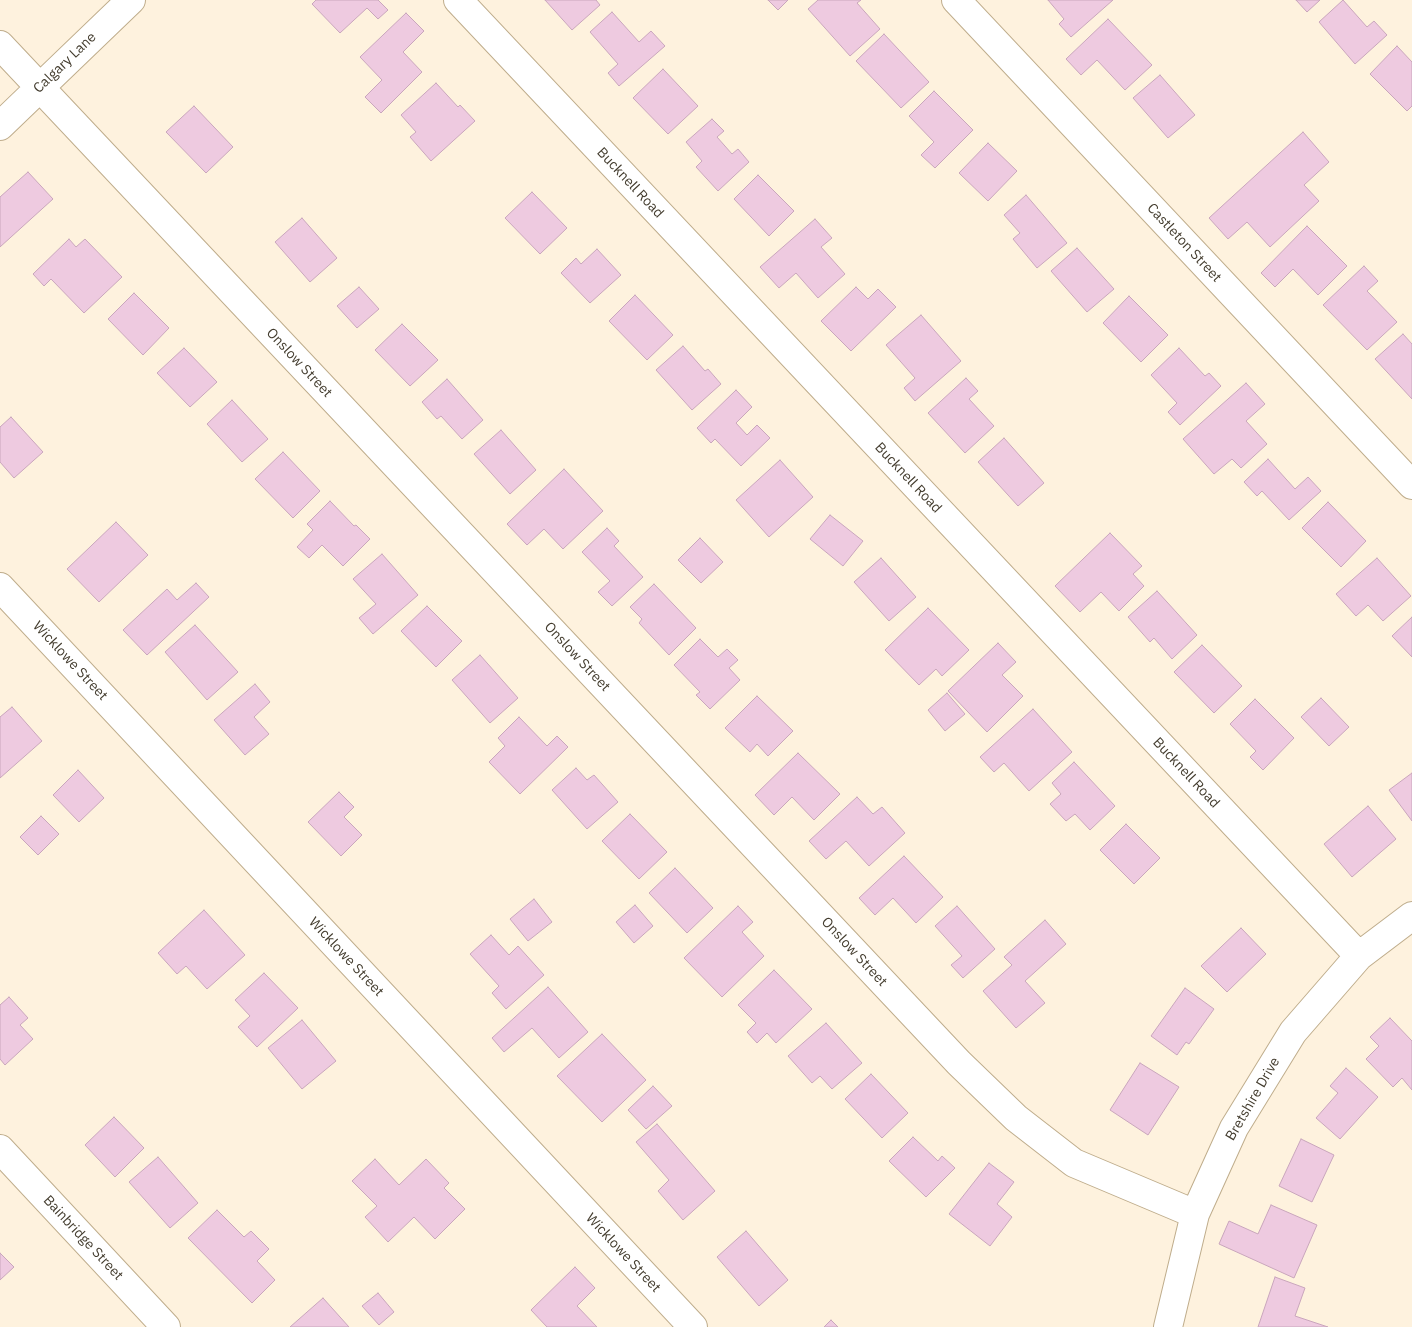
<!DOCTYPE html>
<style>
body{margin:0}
canvas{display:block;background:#fef2de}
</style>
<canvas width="1412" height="1327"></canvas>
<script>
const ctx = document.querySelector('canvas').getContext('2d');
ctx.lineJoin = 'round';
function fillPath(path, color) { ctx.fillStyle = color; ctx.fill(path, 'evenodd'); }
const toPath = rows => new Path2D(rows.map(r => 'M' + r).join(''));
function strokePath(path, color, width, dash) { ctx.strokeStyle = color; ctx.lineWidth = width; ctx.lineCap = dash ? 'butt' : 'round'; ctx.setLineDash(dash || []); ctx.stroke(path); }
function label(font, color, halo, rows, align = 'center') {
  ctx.font = font + ' "IBM Plex Sans",sans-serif'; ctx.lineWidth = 5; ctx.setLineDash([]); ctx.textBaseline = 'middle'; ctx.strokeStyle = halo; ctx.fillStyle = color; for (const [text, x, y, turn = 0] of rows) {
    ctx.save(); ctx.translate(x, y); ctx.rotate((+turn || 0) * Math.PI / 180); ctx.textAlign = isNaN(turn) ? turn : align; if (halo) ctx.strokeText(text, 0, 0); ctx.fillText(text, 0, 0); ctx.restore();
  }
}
const building = toPath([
 [316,0,378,0,388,10,378,19,367,8,340,33,312,4,316,0],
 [545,0,596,0,600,5,572,30,545,0],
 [768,0,788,0,778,10,768,0],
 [818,0,861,0,857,3,880,29,850,56,808,9,818,0],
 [1048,0,1113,0,1071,37,1059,24,1064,19,1048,0],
 [1296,0,1320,0,1307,12,1296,0],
 [1343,0,1367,27,1374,21,1387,35,1355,64,1319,22,1343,0],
 [612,12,639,42,651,31,665,46,619,86,608,73,618,64,590,32,612,12],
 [406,13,424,31,403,52,422,72,381,113,365,97,382,80,360,57,406,13],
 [1108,19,1152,65,1125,90,1097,60,1081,75,1066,59,1108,19],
 [884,34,929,82,901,108,856,61,884,34],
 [1397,46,1412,62,1412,106,1407,111,1370,74,1397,46],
 [663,69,698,106,668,134,633,98,663,69],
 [1160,75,1195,115,1168,138,1133,98,1160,75],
 [436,83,458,107,460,105,475,121,431,161,410,137,416,132,401,115,436,83],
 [934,91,973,130,935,168,921,155,934,142,909,116,934,91],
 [194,106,233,147,206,173,166,132,194,106],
 [712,119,724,131,717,137,732,154,738,149,749,162,718,191,696,167,702,161,686,142,712,119],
 [1303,132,1329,162,1304,185,1319,201,1270,247,1247,222,1228,239,1209,218,1303,132],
 [988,143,1017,171,988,201,959,173,988,143],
 [28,172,53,199,0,247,0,197,28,172],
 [758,175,794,211,769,236,734,199,758,175],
 [532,192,567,228,540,254,505,218,532,192],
 [1026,195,1067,243,1037,268,1013,239,1020,233,1004,215,1026,195],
 [302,218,337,258,310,282,275,242,302,218],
 [815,219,832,238,821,247,845,274,818,298,796,273,779,288,760,267,815,219],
 [1307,226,1347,266,1318,295,1293,269,1275,287,1261,273,1307,226],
 [69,239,76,247,85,239,122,277,84,313,51,279,44,286,33,274,69,239],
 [1077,248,1114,289,1087,312,1051,271,1077,248],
 [597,249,621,275,590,303,561,273,576,258,581,264,597,249],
 [1364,266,1378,281,1367,291,1397,322,1367,350,1323,305,1364,266],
 [359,287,379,309,357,328,337,306,359,287],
 [856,287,868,299,878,289,896,307,851,351,821,321,856,287],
 [134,293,169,328,143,355,108,319,134,293],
 [635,295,673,335,647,360,609,321,635,295],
 [1129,296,1168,335,1141,362,1103,323,1129,296],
 [921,315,961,361,915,401,904,388,915,378,886,345,921,315],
 [402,324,438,360,410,386,375,350,402,324],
 [1403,334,1412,344,1412,399,1375,359,1403,334],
 [683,346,705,371,708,369,721,384,692,410,656,370,683,346],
 [184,348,217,382,190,407,157,373,184,348],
 [1179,348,1205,376,1209,373,1221,386,1180,425,1168,412,1177,403,1151,375,1179,348],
 [966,378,978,391,969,399,994,426,965,453,928,413,966,378],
 [447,379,483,420,462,439,441,416,437,419,422,402,447,379],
 [1246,383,1265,404,1246,421,1267,444,1241,468,1232,459,1214,474,1183,439,1246,383],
 [736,390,752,407,736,423,747,435,757,425,770,438,741,466,715,439,711,443,697,428,736,390],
 [232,400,268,439,242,462,207,424,232,400],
 [11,417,43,452,14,478,0,462,0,427,11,417],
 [501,430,536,470,510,494,474,454,501,430],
 [1004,438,1044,483,1018,506,978,462,1004,438],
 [283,452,320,491,293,518,255,479,283,452],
 [1268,459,1295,489,1308,477,1321,491,1289,520,1262,491,1257,496,1244,482,1268,459],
 [780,460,813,497,769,537,736,500,780,460],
 [564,469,603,511,563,549,544,529,527,545,507,524,564,469],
 [330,501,354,526,356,525,370,539,343,566,322,545,309,558,297,547,313,530,307,524,330,501],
 [1328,502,1366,541,1341,567,1302,528,1328,502],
 [830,515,863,541,843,566,810,539,830,515],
 [116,522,148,555,99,602,67,569,116,522],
 [607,528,619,541,614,546,643,577,612,606,598,592,610,581,582,552,607,528],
 [1110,533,1142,566,1133,574,1144,586,1119,611,1101,592,1080,612,1055,586,1110,533],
 [700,538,723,562,701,583,678,560,700,538],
 [382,554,418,595,373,634,359,618,376,604,353,579,382,554],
 [881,558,916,597,889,621,854,582,881,558],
 [1377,558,1411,596,1383,621,1368,605,1356,616,1336,594,1377,558],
 [196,583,209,597,147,655,123,630,167,589,177,600,196,583],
 [654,584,696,628,669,655,639,623,642,619,630,607,654,584],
 [1157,591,1197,635,1172,659,1154,638,1150,642,1128,617,1157,591],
 [427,606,462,641,436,667,401,631,427,606],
 [928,608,969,650,942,676,936,669,919,685,885,650,928,608],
 [1412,617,1412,657,1392,636,1412,617],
 [195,625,238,672,207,700,165,652,195,625],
 [700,639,718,657,727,649,738,660,729,668,740,680,710,709,696,695,700,692,674,665,700,639],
 [998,643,1016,662,1002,675,1023,696,987,732,948,691,998,643],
 [1202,645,1242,686,1214,713,1174,672,1202,645],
 [480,655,518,698,490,723,452,680,480,655],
 [255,684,270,702,254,717,269,734,245,755,214,720,255,684],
 [947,693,965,714,945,731,928,710,947,693],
 [757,696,793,731,768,756,757,744,750,752,725,728,757,696],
 [1321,698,1349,727,1329,746,1301,717,1321,698],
 [1255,699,1294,738,1263,770,1250,757,1256,751,1230,724,1255,699],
 [12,707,42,741,0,778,0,717,12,707],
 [1033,709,1072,752,1029,791,1004,763,994,772,980,757,1033,709],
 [519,717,547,746,557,736,568,747,520,794,489,762,505,746,498,738,519,717],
 [798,753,840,794,814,820,792,797,774,815,755,795,798,753],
 [1074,762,1115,806,1090,830,1075,814,1066,821,1050,804,1061,794,1052,783,1074,762],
 [576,768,587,780,594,775,618,802,587,829,552,790,576,768],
 [78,770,104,798,79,822,53,795,78,770],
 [1412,773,1412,821,1389,790,1412,773],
 [339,792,354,807,344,817,362,835,341,856,308,822,339,792],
 [857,797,873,814,882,807,905,833,869,866,846,841,826,859,809,841,857,797],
 [1368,806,1396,839,1352,877,1324,844,1368,806],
 [630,814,667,852,639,879,602,841,630,814],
 [41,816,59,834,38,855,20,837,41,816],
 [1126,824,1160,858,1134,884,1100,850,1126,824],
 [904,856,943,897,916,923,893,898,875,915,859,898,904,856],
 [675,868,713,908,687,933,649,893,675,868],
 [534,899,552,922,528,941,510,919,534,899],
 [635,905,653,926,634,943,616,922,635,905],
 [738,906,753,922,742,932,764,956,722,997,684,958,738,906],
 [957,906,995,949,963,978,951,965,962,956,935,926,957,906],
 [204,910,245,955,207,989,186,966,177,974,158,953,204,910],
 [1045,920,1066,944,1025,981,1045,1003,1016,1028,983,991,1012,965,1004,957,1045,920],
 [1241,928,1266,954,1227,992,1201,966,1241,928],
 [491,935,509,955,518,946,544,975,506,1009,492,993,499,986,470,954,491,935],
 [774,970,812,1009,776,1043,767,1033,757,1043,747,1032,756,1023,738,1005,774,970],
 [264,973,298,1008,257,1047,238,1027,250,1016,235,1000,264,973],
 [548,987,588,1032,559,1058,532,1028,504,1052,492,1038,548,987],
 [1185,988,1214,1009,1189,1044,1186,1042,1177,1055,1151,1036,1185,988],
 [9,997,28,1018,20,1025,33,1039,5,1065,0,1059,0,1005,9,997],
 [1390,1018,1412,1041,1412,1090,1402,1078,1393,1087,1366,1059,1379,1046,1370,1037,1390,1018],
 [302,1020,336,1061,302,1089,268,1048,302,1020],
 [826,1023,862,1063,832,1089,820,1076,812,1083,788,1056,826,1023],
 [602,1034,646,1080,602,1122,557,1076,602,1034],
 [1140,1063,1179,1087,1148,1135,1110,1110,1140,1063],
 [1346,1068,1378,1097,1340,1139,1316,1118,1338,1093,1330,1086,1346,1068],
 [871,1074,908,1113,882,1138,845,1099,871,1074],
 [653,1086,672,1106,646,1129,628,1110,653,1086],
 [114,1117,144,1148,115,1177,85,1145,114,1117],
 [657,1124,715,1191,683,1220,658,1191,669,1180,636,1142,657,1124],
 [913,1137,938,1161,942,1156,955,1168,926,1197,889,1161,913,1137],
 [1301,1139,1334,1155,1312,1202,1279,1186,1301,1139],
 [158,1157,198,1203,170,1228,129,1182,158,1157],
 [375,1159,399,1185,426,1159,449,1183,444,1188,465,1209,435,1239,414,1217,388,1242,365,1217,377,1206,352,1181,375,1159],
 [989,1163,1014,1182,997,1204,1012,1217,990,1246,949,1214,989,1163],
 [1271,1205,1317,1225,1294,1278,1219,1244,1229,1221,1258,1234,1271,1205],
 [217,1210,244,1237,251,1231,269,1249,257,1261,275,1280,252,1303,188,1238,217,1210],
 [746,1231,788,1280,759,1306,717,1257,746,1231],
 [0,1253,14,1267,0,1280,0,1253],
 [575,1267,595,1288,577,1306,597,1327,547,1327,531,1310,575,1267],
 [1275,1277,1305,1288,1295,1316,1328,1327,1258,1327,1275,1277],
 [378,1293,394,1312,379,1325,362,1306,378,1293],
 [323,1298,349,1327,290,1327,323,1298],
 [831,1320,838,1327,824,1327,831,1320]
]);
fillPath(building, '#eecae0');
strokePath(building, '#c9a6bc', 1);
const minor = toPath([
 [458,0,1359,956],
 [956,0,1412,485],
 [0,45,959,1063,1016,1118,1074,1163,1195,1214],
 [0,126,131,0],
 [0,587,693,1327],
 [0,1149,166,1327],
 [1168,1327,1195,1214,1234,1128,1293,1032,1359,956,1412,916]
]);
strokePath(minor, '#bfad8c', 30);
strokePath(minor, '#fff', 28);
label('14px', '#433c2e', '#fff', [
 ["Calgary Lane",65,63,-44],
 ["Bucknell Road",630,183,47],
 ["Castleton Street",1184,243,47],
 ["Onslow Street",299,363,47],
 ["Bucknell Road",908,478,47],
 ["Onslow Street",577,657,47],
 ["Wicklowe Street",70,661,47],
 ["Bucknell Road",1186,773,47],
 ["Onslow Street",854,952,47],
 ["Wicklowe Street",346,957,47],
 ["Bretshire Drive",1253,1099,-60],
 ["Bainbridge Street",83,1238,47],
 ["Wicklowe Street",623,1253,47]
]);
</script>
